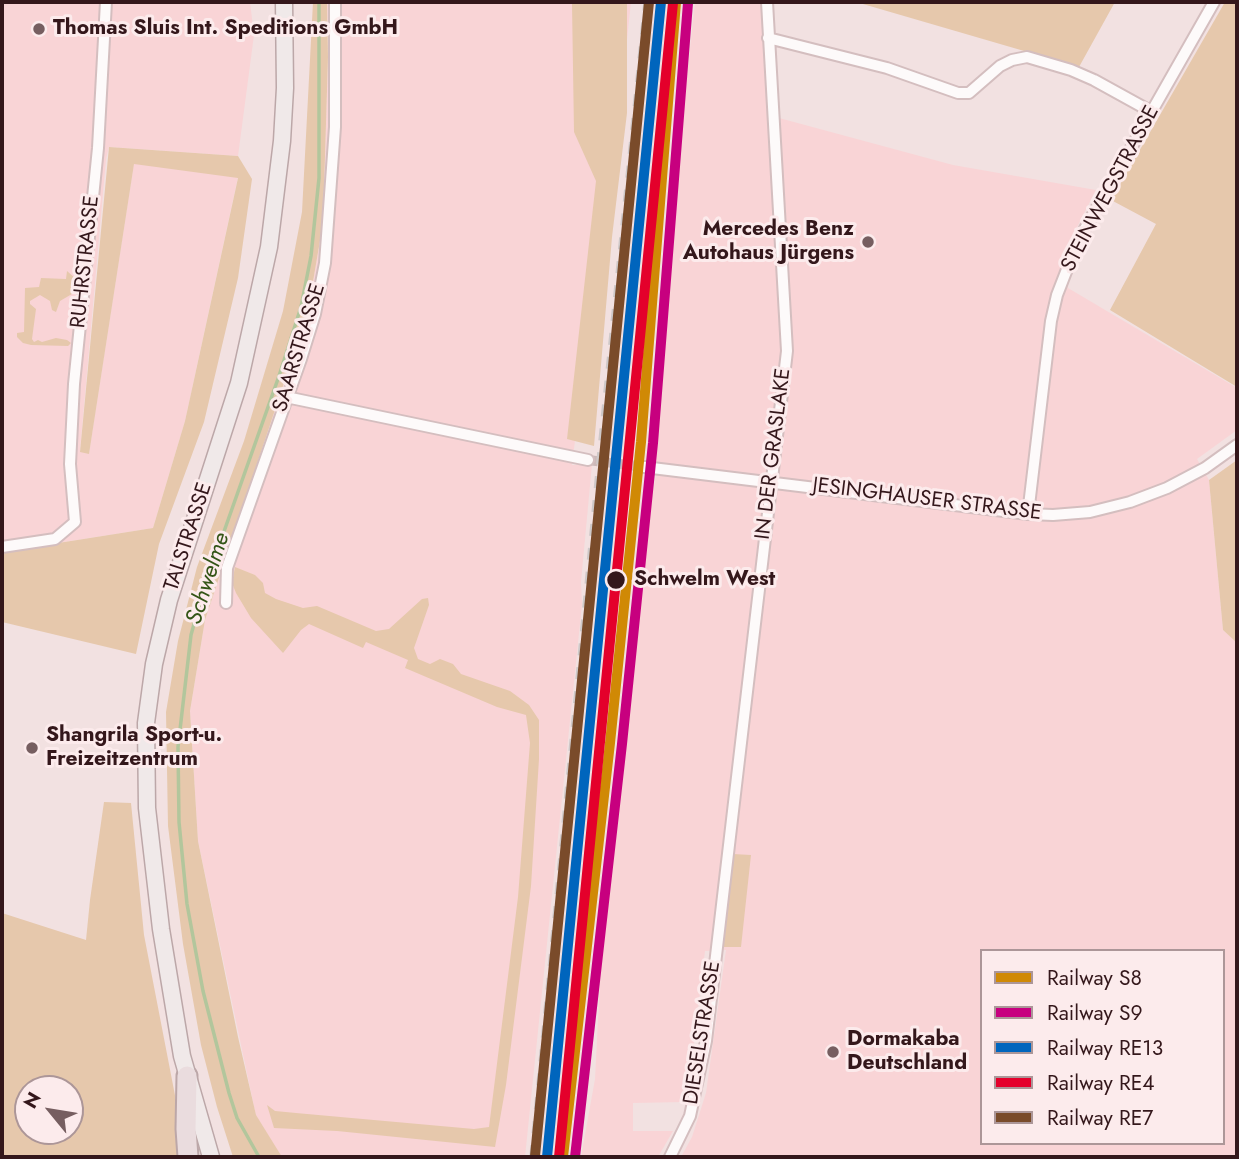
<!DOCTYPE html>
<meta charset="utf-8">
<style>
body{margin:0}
#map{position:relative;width:1239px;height:1159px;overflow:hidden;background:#f2e1e1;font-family:Jost,sans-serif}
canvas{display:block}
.frame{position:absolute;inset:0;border:4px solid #34171b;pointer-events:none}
.legend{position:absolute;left:980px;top:949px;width:245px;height:196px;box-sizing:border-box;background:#fcebec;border:2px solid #ac9698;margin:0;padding:9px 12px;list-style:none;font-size:21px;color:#34171b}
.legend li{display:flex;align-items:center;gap:14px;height:35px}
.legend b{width:35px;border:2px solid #ac9698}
.north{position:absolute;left:14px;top:1075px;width:70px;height:70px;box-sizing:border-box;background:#fcebec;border:2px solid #ac9698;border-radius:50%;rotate:300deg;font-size:19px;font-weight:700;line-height:28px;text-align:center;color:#34171b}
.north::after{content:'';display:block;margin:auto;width:24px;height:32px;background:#765e60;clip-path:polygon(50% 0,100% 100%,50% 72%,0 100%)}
</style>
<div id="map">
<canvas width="1239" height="1159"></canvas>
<div class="frame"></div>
<ul class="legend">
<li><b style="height:9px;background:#d08905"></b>Railway S8</li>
<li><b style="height:9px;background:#c7007f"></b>Railway S9</li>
<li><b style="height:9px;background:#0065bd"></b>Railway RE13</li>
<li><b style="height:9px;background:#e4002b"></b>Railway RE4</li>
<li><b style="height:9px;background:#7a4b2a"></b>Railway RE7</li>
</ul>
<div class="north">N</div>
</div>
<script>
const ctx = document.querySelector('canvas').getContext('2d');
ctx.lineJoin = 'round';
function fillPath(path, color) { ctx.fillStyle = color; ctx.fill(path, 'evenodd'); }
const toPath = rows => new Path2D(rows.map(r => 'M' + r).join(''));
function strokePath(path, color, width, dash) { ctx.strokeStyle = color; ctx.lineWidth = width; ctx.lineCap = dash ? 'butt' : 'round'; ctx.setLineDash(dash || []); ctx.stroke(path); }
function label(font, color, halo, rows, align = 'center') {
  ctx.font = font + ' Jost,sans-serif'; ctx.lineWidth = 6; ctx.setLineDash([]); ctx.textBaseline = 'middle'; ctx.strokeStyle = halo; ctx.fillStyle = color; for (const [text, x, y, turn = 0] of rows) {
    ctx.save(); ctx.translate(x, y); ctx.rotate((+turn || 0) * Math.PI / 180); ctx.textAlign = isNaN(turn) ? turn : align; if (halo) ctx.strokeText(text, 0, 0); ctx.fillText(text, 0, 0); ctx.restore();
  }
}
fillPath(toPath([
 [2,2,250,2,254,35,238,156,109,147,106,159,80,451,89,453,134,163,238,177,185,421,153,528,52,544,2,547],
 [327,2,631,2,616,143,591,310,572,465,592,464,581,582,582,604,525,1157,281,1157,256,1116,198,841,190,711,205,620,308,311,323,223,328,57],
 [695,2,761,2,768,115,953,165,1096,190,1070,241,1068,288,1237,388,1237,430,1197,459,1209,480,1223,630,1237,643,1237,1157,681,1157,692,1137,706,1093,726,950,705,951,691,1067,684,1102,633,1103,633,1131,673,1131,658,1157,581,1157,595,1079,608,825,625,709,636,581,658,464,652,462,663,301],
 [982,951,1223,951,1223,1143,982,1143]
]), '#f9d4d6');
fillPath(toPath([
 [313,2,327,2,328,57,323,223,308,311,205,620,190,711,198,841,238,1037,256,1115,282,1157,233,1157,217,1107,201,1045,183,944,168,826,166,712,178,641,197,567,244,441,283,311,302,212],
 [856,2,1115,2,1079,67],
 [1225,2,1237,2,1237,387,1110,310,1156,224,1111,200],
 [572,4,627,4,627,113,612,237,594,446,567,439,596,181,574,132],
 [109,147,238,156,252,179,238,278,204,422,159,544,136,654,2,622,2,547,52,544,153,528,185,421,238,178,134,164,89,454,80,452],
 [67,271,76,279,77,291,60,301,56,312,52,310,50,301,40,295,30,301,30,304,36,309,32,339,34,342,38,340,42,342,56,338,67,340,71,343,68,346,31,345,23,343,17,337,17,333,24,332,25,288,39,287,41,278,66,279],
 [1237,460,1237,643,1223,630,1209,480],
 [235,567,255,575,263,583,265,593,276,599,303,608,317,606,376,631,389,629,422,599,428,598,429,605,414,648,418,659,430,664,440,659,453,664,461,674,510,691,529,705,539,720,539,759,531,886,506,1085,495,1147,337,1131,274,1128,267,1105,275,1111,296,1113,474,1129,489,1127,518,897,530,743,526,715,497,707,405,668,408,660,366,642,363,648,309,624,301,630,283,653,251,618,236,593,232,583],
 [104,802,131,803,144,935,179,1116,182,1157,2,1157,2,913,86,940,90,900],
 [28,1089,70,1089,70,1131,28,1131],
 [733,854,751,855,741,947,723,947]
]), '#e6c8ac');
strokePath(toPath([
 [259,1157,237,1118,229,1093,203,991,187,904,179,822,178,747,191,635,204,588,279,376,301,307,311,256,319,178,319,2]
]), '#b2c69c', 3.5);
strokePath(toPath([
 [588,460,644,467]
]), '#ccb9b9', 10, [10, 5]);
const minor = toPath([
 [768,38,887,68,958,93,969,93,1000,66,1012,60,1027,57,1071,70,1094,80,1152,112],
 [286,397,588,460],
 [644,467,1028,514,1053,515,1090,512,1130,502,1167,488,1205,468,1237,445],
 [1028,514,1051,321,1057,295,1078,241,1214,2],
 [2,547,55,539,75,522,70,464,74,384,98,148,106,2],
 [226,603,227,568,301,359,315,314,325,263,335,127,335,2],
 [670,1157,690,1116,706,1041,787,351,767,2]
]);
const primary = toPath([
 [211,1157,182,1056,161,929,147,808,146,723,154,664,169,600,239,383,269,247,282,141,285,88,284,2]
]);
const motorway = toPath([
 [187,1076,186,1129,188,1157]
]);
strokePath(minor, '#d4bebf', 14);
strokePath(primary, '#bca7a8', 19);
strokePath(motorway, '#bca7a8', 23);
strokePath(minor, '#fdfafa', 10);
strokePath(primary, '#f0e9e9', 16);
strokePath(motorway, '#eadcde', 19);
strokePath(toPath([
 [531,1157,600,441,645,2]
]), '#cec8c8', 3.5, [12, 12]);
strokePath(toPath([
 [563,1157,610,743,641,442,676,2]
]), '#d08905', 10);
strokePath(toPath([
 [575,1157,622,744,653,443,688,3]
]), '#c7007f', 10);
strokePath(toPath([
 [547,1157,661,2]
]), '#0065bd', 10);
strokePath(toPath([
 [559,1157,673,3]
]), '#e4002b', 10);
strokePath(toPath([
 [535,1156,649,2]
]), '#7a4b2a', 10);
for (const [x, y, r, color] of [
 [39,29,7,"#765e60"],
 [868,242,7,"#765e60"],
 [616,580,10,"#34171b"],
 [32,748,7,"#765e60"],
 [833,1052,7,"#765e60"]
]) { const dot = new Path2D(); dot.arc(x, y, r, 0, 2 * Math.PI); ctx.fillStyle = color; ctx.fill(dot); strokePath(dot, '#fcebec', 2.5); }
label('bold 21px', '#34171b', '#fcebec', [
 ["Thomas Sluis Int. Speditions GmbH",53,29],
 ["Mercedes Benz",854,230,"right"],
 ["Autohaus Jürgens",854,254,"right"],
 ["Shangrila Sport-u.",46,736],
 ["Freizeitzentrum",46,760],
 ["Dormakaba",847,1040],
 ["Deutschland",847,1064]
], 'left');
label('21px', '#34171b', '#fcebec', [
 ["STEINWEGSTRASSE",1111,189,-62],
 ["RUHRSTRASSE",86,262,-84],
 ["SAARSTRASSE",300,348,-73],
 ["IN DER GRASLAKE",774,454,-83],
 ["JESINGHAUSER STRASSE",927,500,7],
 ["TALSTRASSE",189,537,-72],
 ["DIESELSTRASSE",703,1033,-81]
]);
label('bold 21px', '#34171b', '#fcebec', [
 ["Schwelm West",634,580]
], 'left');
label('italic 23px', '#345517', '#fcebec', [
 ["Schwelme",209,579,-72]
]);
</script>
